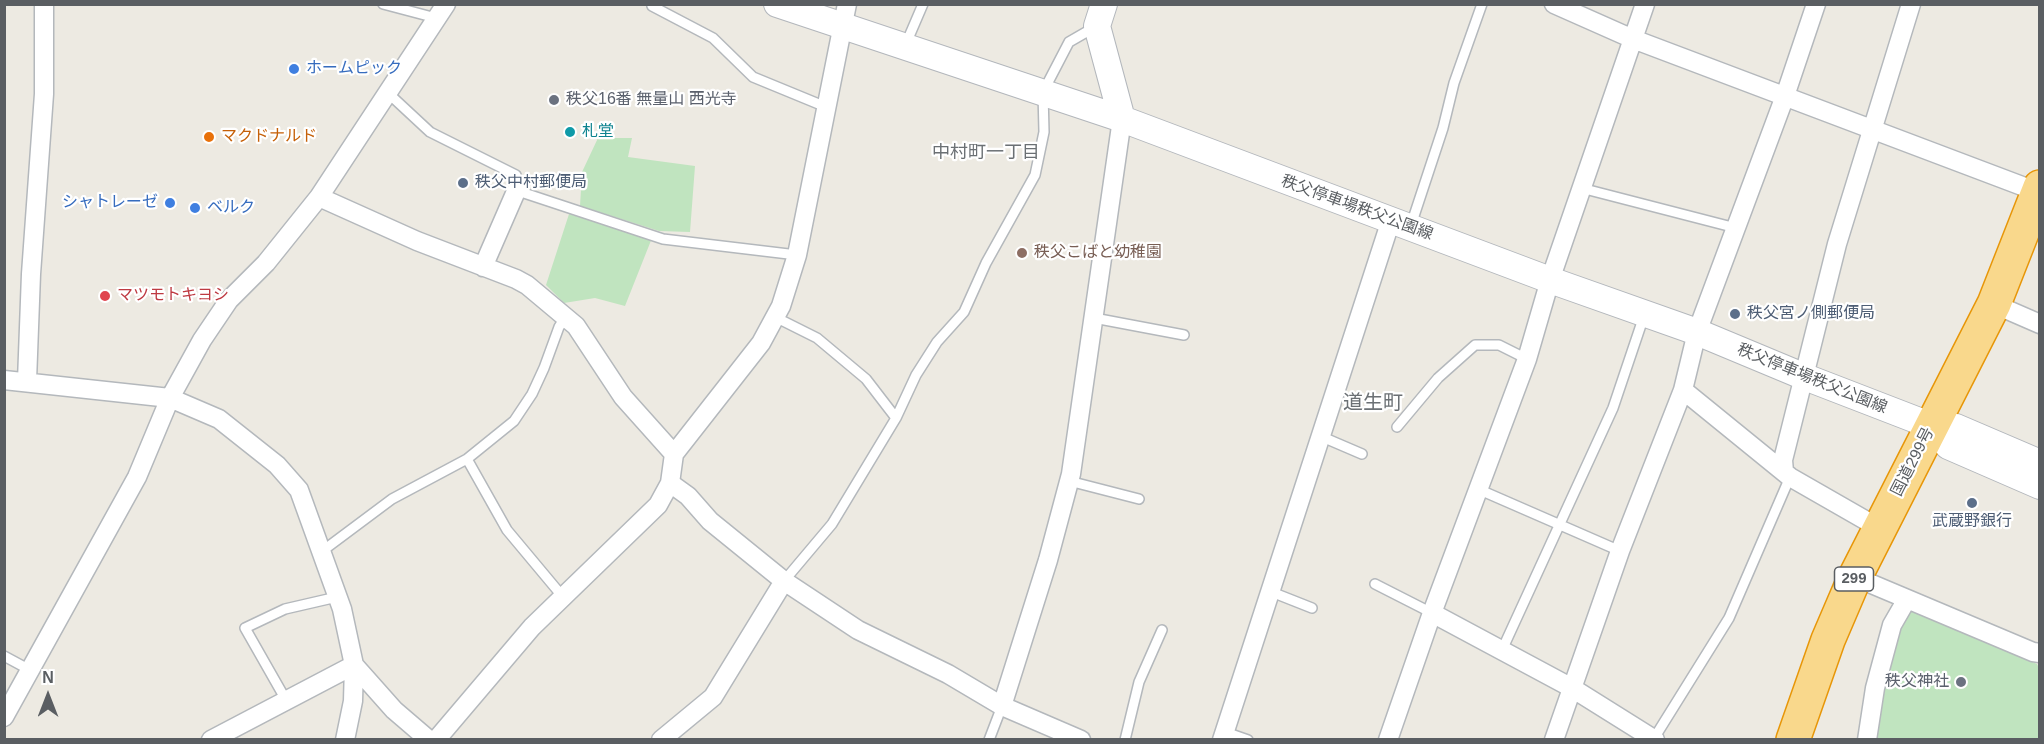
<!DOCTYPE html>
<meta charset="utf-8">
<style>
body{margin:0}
#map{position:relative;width:2044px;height:744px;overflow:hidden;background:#edeae2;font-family:Helvetica,sans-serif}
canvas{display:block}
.frame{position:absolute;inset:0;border:6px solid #5a5e62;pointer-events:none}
.north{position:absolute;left:18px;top:666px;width:60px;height:60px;-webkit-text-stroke:4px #fff;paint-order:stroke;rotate:0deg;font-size:16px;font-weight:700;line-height:24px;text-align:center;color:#5a5e62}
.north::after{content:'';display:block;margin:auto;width:21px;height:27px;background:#5a5e62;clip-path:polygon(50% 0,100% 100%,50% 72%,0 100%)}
</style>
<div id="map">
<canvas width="2044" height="744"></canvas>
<div class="frame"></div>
<div class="north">N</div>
</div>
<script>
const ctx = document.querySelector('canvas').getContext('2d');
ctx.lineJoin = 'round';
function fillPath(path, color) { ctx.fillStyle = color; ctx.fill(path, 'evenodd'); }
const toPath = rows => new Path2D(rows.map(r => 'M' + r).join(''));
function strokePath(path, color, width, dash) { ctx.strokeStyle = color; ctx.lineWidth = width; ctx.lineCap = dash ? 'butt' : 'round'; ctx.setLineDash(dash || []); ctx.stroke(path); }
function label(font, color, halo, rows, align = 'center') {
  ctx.font = font + ' Helvetica,"Noto Sans JP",sans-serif'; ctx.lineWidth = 4.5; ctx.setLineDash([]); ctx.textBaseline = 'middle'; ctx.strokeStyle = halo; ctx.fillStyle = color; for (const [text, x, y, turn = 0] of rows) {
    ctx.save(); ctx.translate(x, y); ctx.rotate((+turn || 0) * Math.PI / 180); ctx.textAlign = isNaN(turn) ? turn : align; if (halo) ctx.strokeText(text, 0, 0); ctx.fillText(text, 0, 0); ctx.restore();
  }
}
fillPath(toPath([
 [598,138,632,138,628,157,695,166,690,232,659,231,580,206,582,172],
 [569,214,652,238,625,306,595,298,564,303,546,285],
 [1916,609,2037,664,2039,668,2039,739,1874,740,1892,649,1906,612]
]), '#c0e4bf');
const lane = toPath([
 [383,4,436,18],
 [652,6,713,38,753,77,826,107],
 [905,46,923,4],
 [388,93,430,132,516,175,518,182,517,189,524,193,663,239,797,255],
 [1581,188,1736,228],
 [1411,225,1443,128,1454,83,1482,4],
 [775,317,817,338,866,379,896,418],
 [1094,318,1184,335],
 [1397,427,1438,378,1475,345,1499,345,1527,359],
 [1320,436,1362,454],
 [467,459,507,530,563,597],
 [1069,481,1139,499],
 [1480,490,1620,551],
 [321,552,392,499,467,459,514,421,532,394,544,368,559,327,566,316],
 [784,581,832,524,896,418,916,375,937,342,964,312,986,263,1035,175,1044,132,1043,92,1069,42,1095,27],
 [1375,584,1432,613],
 [1269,591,1312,608],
 [1502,650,1613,408,1644,316],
 [4,656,30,670],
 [286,700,245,628,285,609,337,597],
 [1225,732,1248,740],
 [989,740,1002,706],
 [1125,740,1139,682,1162,630],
 [1653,740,1729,618,1790,477]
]);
const street = toPath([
 [1554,4,1633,39,2038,192],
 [319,197,446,4],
 [483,267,517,189],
 [1994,304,2040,324],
 [4,380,170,398,219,419,277,465,299,490,342,609,354,665,353,701,345,740],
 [27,381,31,274,44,94,44,4],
 [1683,390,1790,477,1879,528],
 [674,454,761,343,781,306,797,255,847,4],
 [1784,472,1783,460,1837,244,1911,4],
 [670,483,688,496,710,521,784,581,858,630,948,674,1002,706,1081,740],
 [1855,577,2033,652,2040,653],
 [1432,613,1572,688,1655,740],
 [354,665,394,710,429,740],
 [1002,706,1048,560,1071,474,1122,119],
 [4,717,137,477,170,398,202,340,229,300,266,263,319,197,417,241,516,279,527,285,576,326,623,397,674,454,670,483,658,505,532,627,436,740],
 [211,740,354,665],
 [661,740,713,697,784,581],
 [1222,740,1391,220],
 [1388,740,1432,613,1527,359,1550,280,1645,4],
 [1554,740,1620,551,1683,390,1697,332,1785,96,1816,4],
 [1867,740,1875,688,1892,625,1907,599]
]);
const secondary = toPath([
 [777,4,1122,119,1550,280,1697,332,1805,377,1932,426,1956,427,2040,463],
 [1104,4,1097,26,1122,119],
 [1932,426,1948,446,2040,486]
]);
const highway = toPath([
 [1793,740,1828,640,1855,577,1994,304,2040,187]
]);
strokePath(lane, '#b4b8bc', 12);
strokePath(street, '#b4b8bc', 21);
strokePath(secondary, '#b3b7bc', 28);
strokePath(highway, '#e79608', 36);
strokePath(lane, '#fff', 9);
strokePath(street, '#fff', 18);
strokePath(secondary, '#fff', 26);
strokePath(highway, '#f9d88c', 33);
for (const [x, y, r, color] of [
 [294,69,6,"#3f7fe0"],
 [554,100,6,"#6b7280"],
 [570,132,6,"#0f9aa8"],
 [209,137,6,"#e8710a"],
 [463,183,6,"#5c6f8a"],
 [170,203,6,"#3f7fe0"],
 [195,208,6,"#3f7fe0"],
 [1022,253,6,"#8d6e63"],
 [105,296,6,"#e0444e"],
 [1735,314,6,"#5c6f8a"],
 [1972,503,6,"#5c6f8a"],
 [1961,682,6,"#6b7280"]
]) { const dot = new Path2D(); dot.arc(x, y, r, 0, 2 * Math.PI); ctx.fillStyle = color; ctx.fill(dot); strokePath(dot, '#fff', 2); }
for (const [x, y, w] of [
 [1854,579,39]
]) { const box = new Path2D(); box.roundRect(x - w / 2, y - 12, w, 24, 4.5); ctx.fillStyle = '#fff'; ctx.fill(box); strokePath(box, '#5a5e62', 1.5); }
label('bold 15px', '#5a5e62', null, [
 ["299",1854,579]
]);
label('16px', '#366cbe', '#fff', [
 ["ホームピック",306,69],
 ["シャトレーゼ",158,203,"right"],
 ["ベルク",207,208]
], 'left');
label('16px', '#5b616d', '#fff', [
 ["秩父16番 無量山 西光寺",566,100],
 ["秩父神社",1949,682,"right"]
], 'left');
label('16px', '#0d838f', '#fff', [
 ["札堂",582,132]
], 'left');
label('16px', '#c56008', '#fff', [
 ["マクドナルド",221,137]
], 'left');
label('16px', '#4e5e75', '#fff', [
 ["秩父中村郵便局",475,183],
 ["秩父宮ノ側郵便局",1747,314],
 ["武蔵野銀行",1972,522,"center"]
], 'left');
label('16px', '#5a5e62', '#fff', [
 ["秩父停車場秩父公園線",1357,208,20],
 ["秩父停車場秩父公園線",1812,379,22],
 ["国道299号",1913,462,-63]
]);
label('16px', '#785e54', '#fff', [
 ["秩父こばと幼稚園",1034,253]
], 'left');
label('16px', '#be3a42', '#fff', [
 ["マツモトキヨシ",117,296]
], 'left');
label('18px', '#6b7074', '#fff', [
 ["中村町一丁目",986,153]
]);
label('20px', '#6b7074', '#fff', [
 ["道生町",1373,403]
]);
</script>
